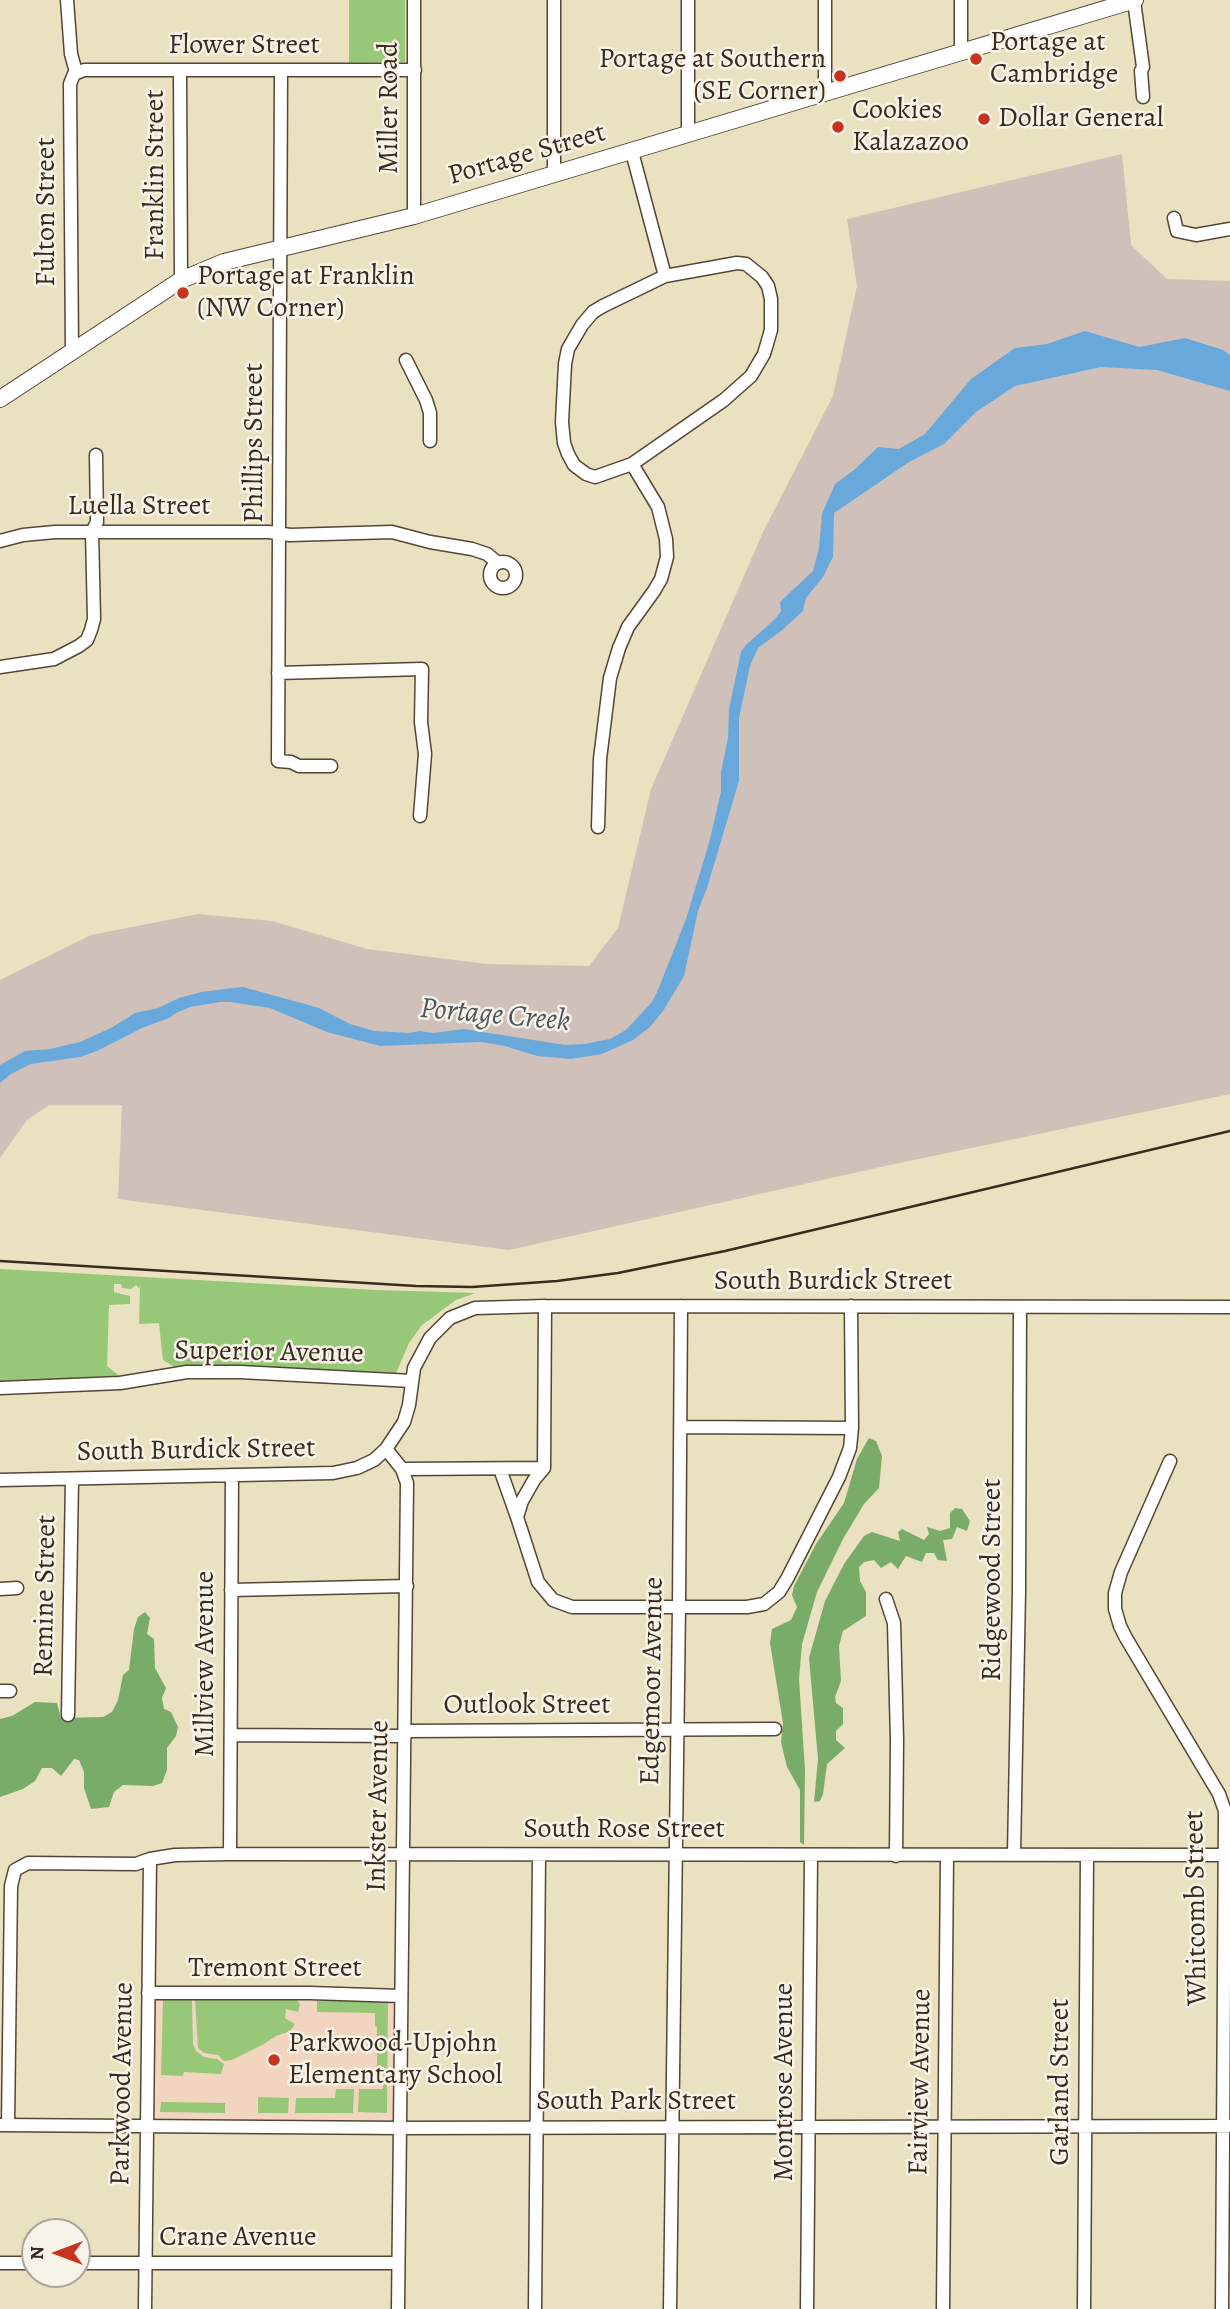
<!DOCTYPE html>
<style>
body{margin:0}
#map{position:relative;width:1230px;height:2309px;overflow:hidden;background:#e9e1bf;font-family:Alegreya,serif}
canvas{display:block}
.north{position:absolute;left:21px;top:2218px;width:70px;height:70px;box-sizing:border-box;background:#f7f3e8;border:2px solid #aca397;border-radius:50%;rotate:270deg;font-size:19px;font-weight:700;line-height:28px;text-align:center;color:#3b2a1e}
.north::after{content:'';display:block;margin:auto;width:24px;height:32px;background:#c8321e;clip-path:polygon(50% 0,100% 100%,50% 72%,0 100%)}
</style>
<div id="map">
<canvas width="1230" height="2309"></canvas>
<div class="north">N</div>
</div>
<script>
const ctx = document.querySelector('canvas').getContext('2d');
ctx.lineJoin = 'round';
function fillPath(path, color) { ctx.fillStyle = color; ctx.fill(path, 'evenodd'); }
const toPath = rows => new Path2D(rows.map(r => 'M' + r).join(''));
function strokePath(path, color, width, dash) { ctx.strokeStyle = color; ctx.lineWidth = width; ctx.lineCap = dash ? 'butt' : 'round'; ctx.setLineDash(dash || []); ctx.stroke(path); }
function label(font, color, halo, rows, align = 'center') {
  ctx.font = font + ' Alegreya,serif'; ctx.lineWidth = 5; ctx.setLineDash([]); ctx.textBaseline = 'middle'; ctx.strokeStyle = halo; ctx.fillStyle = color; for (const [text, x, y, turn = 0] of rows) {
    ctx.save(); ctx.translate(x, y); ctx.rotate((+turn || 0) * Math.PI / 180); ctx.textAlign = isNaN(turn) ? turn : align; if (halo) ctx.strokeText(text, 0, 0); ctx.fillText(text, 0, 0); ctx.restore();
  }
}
fillPath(toPath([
 [154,2000,395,2001,393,2120,153,2119]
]), '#f2d5be');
fillPath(toPath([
 [1122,154,1131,245,1167,279,1230,281,1230,1094,885,1166,509,1250,118,1199,122,1105,49,1105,27,1120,0,1158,0,980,91,935,198,914,272,921,367,949,487,964,589,966,618,928,651,789,764,530,833,396,857,286,847,219]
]), '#cfc1ba');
fillPath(toPath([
 [349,0,405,0,405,62,349,63],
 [0,1269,376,1290,475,1293,456,1300,422,1325,409,1343,396,1373,286,1368,178,1369,163,1360,159,1323,139,1324,140,1286,139,1288,136,1285,131,1289,122,1288,121,1284,114,1284,114,1292,130,1296,130,1304,109,1305,107,1366,121,1377,0,1385],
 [163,2000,192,2000,193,2044,196,2051,204,2057,217,2059,224,2064,221,2074,184,2072,183,2076,161,2075],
 [195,2000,297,2000,300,2004,298,2012,286,2009,285,2018,295,2024,290,2031,276,2036,264,2044,232,2060,224,2061,218,2055,204,2053,198,2048],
 [317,2001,388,2001,387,2113,358,2112,359,2089,383,2089,384,2067,377,2067,377,2027,375,2026,375,2013,317,2012],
 [336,2089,354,2089,353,2113,295,2113,296,2098,335,2098],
 [258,2097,289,2098,288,2113,258,2113],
 [161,2102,225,2103,225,2113,160,2112]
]), '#97c877');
fillPath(toPath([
 [869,1438,876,1441,882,1456,879,1488,864,1504,843,1539,817,1592,802,1644,799,1679,805,1770,804,1845,800,1842,800,1790,787,1767,781,1742,783,1723,770,1643,772,1629,791,1620,797,1607,792,1595,794,1586,816,1544,844,1503,857,1459],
 [955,1508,962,1509,970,1521,967,1531,957,1527,952,1539,943,1540,947,1561,938,1560,934,1553,926,1553,922,1562,906,1556,898,1569,891,1562,881,1568,874,1560,864,1562,859,1567,860,1581,866,1592,866,1616,843,1631,839,1646,841,1681,835,1697,836,1703,843,1708,843,1724,836,1731,836,1740,845,1748,827,1764,823,1794,820,1801,814,1802,818,1759,809,1658,825,1601,844,1564,864,1536,872,1532,900,1541,898,1532,902,1529,924,1540,929,1534,927,1527,940,1531,950,1528,950,1513],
 [145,1612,150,1618,147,1634,154,1639,155,1668,166,1688,162,1698,164,1709,171,1712,178,1727,176,1736,167,1748,167,1770,162,1783,153,1786,123,1785,114,1792,109,1807,91,1809,84,1788,84,1772,79,1760,74,1759,61,1776,52,1768,42,1768,35,1781,23,1789,0,1797,0,1719,12,1716,35,1702,57,1703,61,1718,103,1717,112,1712,118,1700,123,1675,129,1670,134,1629,138,1617]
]), '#79ac68');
fillPath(toPath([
 [1085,331,1139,347,1185,338,1223,350,1230,355,1230,391,1157,370,1101,367,1015,386,976,412,944,444,909,462,834,513,833,557,823,577,806,598,803,611,781,631,758,648,750,666,739,718,739,781,707,888,698,911,684,976,663,1011,650,1027,633,1040,602,1054,571,1059,537,1056,505,1046,481,1042,380,1046,327,1032,270,1008,230,1002,220,1002,190,1007,176,1013,169,1018,142,1028,97,1051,80,1057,31,1064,11,1074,0,1083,0,1065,25,1051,50,1049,80,1042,111,1028,135,1013,158,1008,179,998,201,992,243,987,319,1008,350,1024,374,1031,409,1033,420,1031,433,1033,464,1029,565,1045,584,1044,610,1039,626,1030,652,1002,658,990,686,919,709,843,721,792,721,772,728,738,729,709,741,652,746,645,775,619,781,611,780,602,813,571,819,548,822,514,835,484,854,470,878,447,899,449,925,434,971,379,1015,348,1047,344]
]), '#68a8db');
const minor = toPath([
 [67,0,71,54,76,72],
 [961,0,961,53],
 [1134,1,1143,67,1141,71,1143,97],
 [180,71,181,280],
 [281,72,278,761,291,762,299,766,331,766],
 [825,92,825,0],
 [688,135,688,0],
 [632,152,665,276],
 [554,174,554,0],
 [414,216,414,0],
 [1174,218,1177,231,1196,235,1230,229],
 [737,263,746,264,762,277,768,286,771,299,771,330,764,354,751,376,724,400,632,464,595,477,586,474,574,465,568,454,564,443,562,422,565,364,568,349,582,325,593,312,603,306,665,276,737,263],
 [72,352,70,84,74,74,84,70,415,70],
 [406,360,426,400,430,413,430,441],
 [0,541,23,535,55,532,269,532,290,535,392,532,430,542,472,549,487,554,498,563],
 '490 575a13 13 0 1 1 26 0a13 13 0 1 1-26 0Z',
 [0,667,54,659,79,646,87,640,91,630,94,619,92,532,97,522,96,455],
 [278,673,422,669,421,722,425,754,420,816],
 [598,827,600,759,610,678,619,648,628,627,654,591,661,579,667,557,666,539,658,507,632,464],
 [0,1388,120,1383,187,1372,240,1372,412,1381],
 [680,1427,852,1428],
 [386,1449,402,1469,407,1483,398,2309],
 [1170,1461,1121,1572,1115,1593,1115,1609,1120,1626,1126,1638,1219,1794,1225,1811,1222,2309],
 [544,1468,534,1480,522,1501,517,1517,538,1582,553,1600,572,1607,747,1607,764,1604,779,1592,787,1579,839,1477,850,1448,852,1428,851,1306],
 [544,1468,545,1306],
 [402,1469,544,1468],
 [500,1469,517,1517],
 [0,1480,333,1473,357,1468,374,1460,386,1449,404,1422,409,1405,414,1368,430,1338,450,1318,475,1308,545,1306,1230,1307],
 [0,1589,17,1588],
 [231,1590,407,1586],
 [886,1599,894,1623,897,1740,896,1856],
 [0,1691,10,1691],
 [68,1715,72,1479],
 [405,1731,775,1729],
 [231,1735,405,1736],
 [230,1854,232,1475],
 [1014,1854,1019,1591,1020,1307],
 [148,1993,310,1993,401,1996],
 [0,2125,401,2128,1230,2126],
 [8,2125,11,1886,15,1870,28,1863,136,1864,150,1859,175,1855,230,1854,1230,1855],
 [0,2263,35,2263],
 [77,2263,398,2263],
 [145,2309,150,1859],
 [535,2309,539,1855],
 [670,2309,679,1606,681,1306],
 [807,2309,811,1856],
 [943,2309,947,1855],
 [1084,2309,1087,1855]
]);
const major = toPath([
 [0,399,181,280,224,262,414,216,1135,0]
]);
strokePath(minor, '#554536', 15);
strokePath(major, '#554536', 18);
strokePath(minor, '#fff', 12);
strokePath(major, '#fff', 16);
strokePath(toPath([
 [0,1261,416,1286,472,1287,557,1281,618,1273,725,1251,1230,1131]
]), '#3b2a1e', 2.5);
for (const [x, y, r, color] of [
 [976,59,7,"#c8321e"],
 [840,76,7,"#c8321e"],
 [984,119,7,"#c8321e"],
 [838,127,7,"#c8321e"],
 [183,293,7,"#c8321e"],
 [274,2060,7,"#c8321e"]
]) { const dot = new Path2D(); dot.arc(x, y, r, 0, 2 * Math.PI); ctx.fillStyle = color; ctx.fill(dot); strokePath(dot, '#f7f3e8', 2.5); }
label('28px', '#3b2a1e', '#f7f3e8', [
 ["Portage at",990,43],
 ["Cambridge",990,75],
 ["Portage at Southern",826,60,"right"],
 ["(SE Corner)",826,92,"right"],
 ["Cookies",852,111],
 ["Kalazazoo",852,143],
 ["Dollar General",998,119],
 ["Portage at Franklin",197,277],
 ["(NW Corner)",197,309],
 ["Parkwood-Upjohn",288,2044],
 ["Elementary School",288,2076]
], 'left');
label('28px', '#3b2a1e', '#f7f3e8', [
 ["Flower Street",244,46],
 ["Miller Road",390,108,-90],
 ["Portage Street",527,155,-16],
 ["Franklin Street",156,175,-90],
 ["Fulton Street",47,212,-90],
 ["Phillips Street",255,443,-90],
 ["Luella Street",139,507],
 ["South Burdick Street",833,1282],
 ["Superior Avenue",269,1353,1],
 ["South Burdick Street",196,1451,-1],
 ["Ridgewood Street",993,1580,-90],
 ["Remine Street",46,1596,-89],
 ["Millview Avenue",206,1664,-90],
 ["Edgemoor Avenue",653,1681,-89],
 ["Outlook Street",527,1706],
 ["Inkster Avenue",379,1806,-89],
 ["South Rose Street",624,1830],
 ["Whitcomb Street",1197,1908,-91],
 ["Tremont Street",275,1969],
 ["Montrose Avenue",785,2082,-90],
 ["Fairview Avenue",921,2082,-89],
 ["Garland Street",1061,2082,-90],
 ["Parkwood Avenue",123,2084,-89],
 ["South Park Street",636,2102],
 ["Crane Avenue",238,2238]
]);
label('italic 30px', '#4b5660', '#f7f3e8', [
 ["Portage Creek",495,1016,5]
]);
</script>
